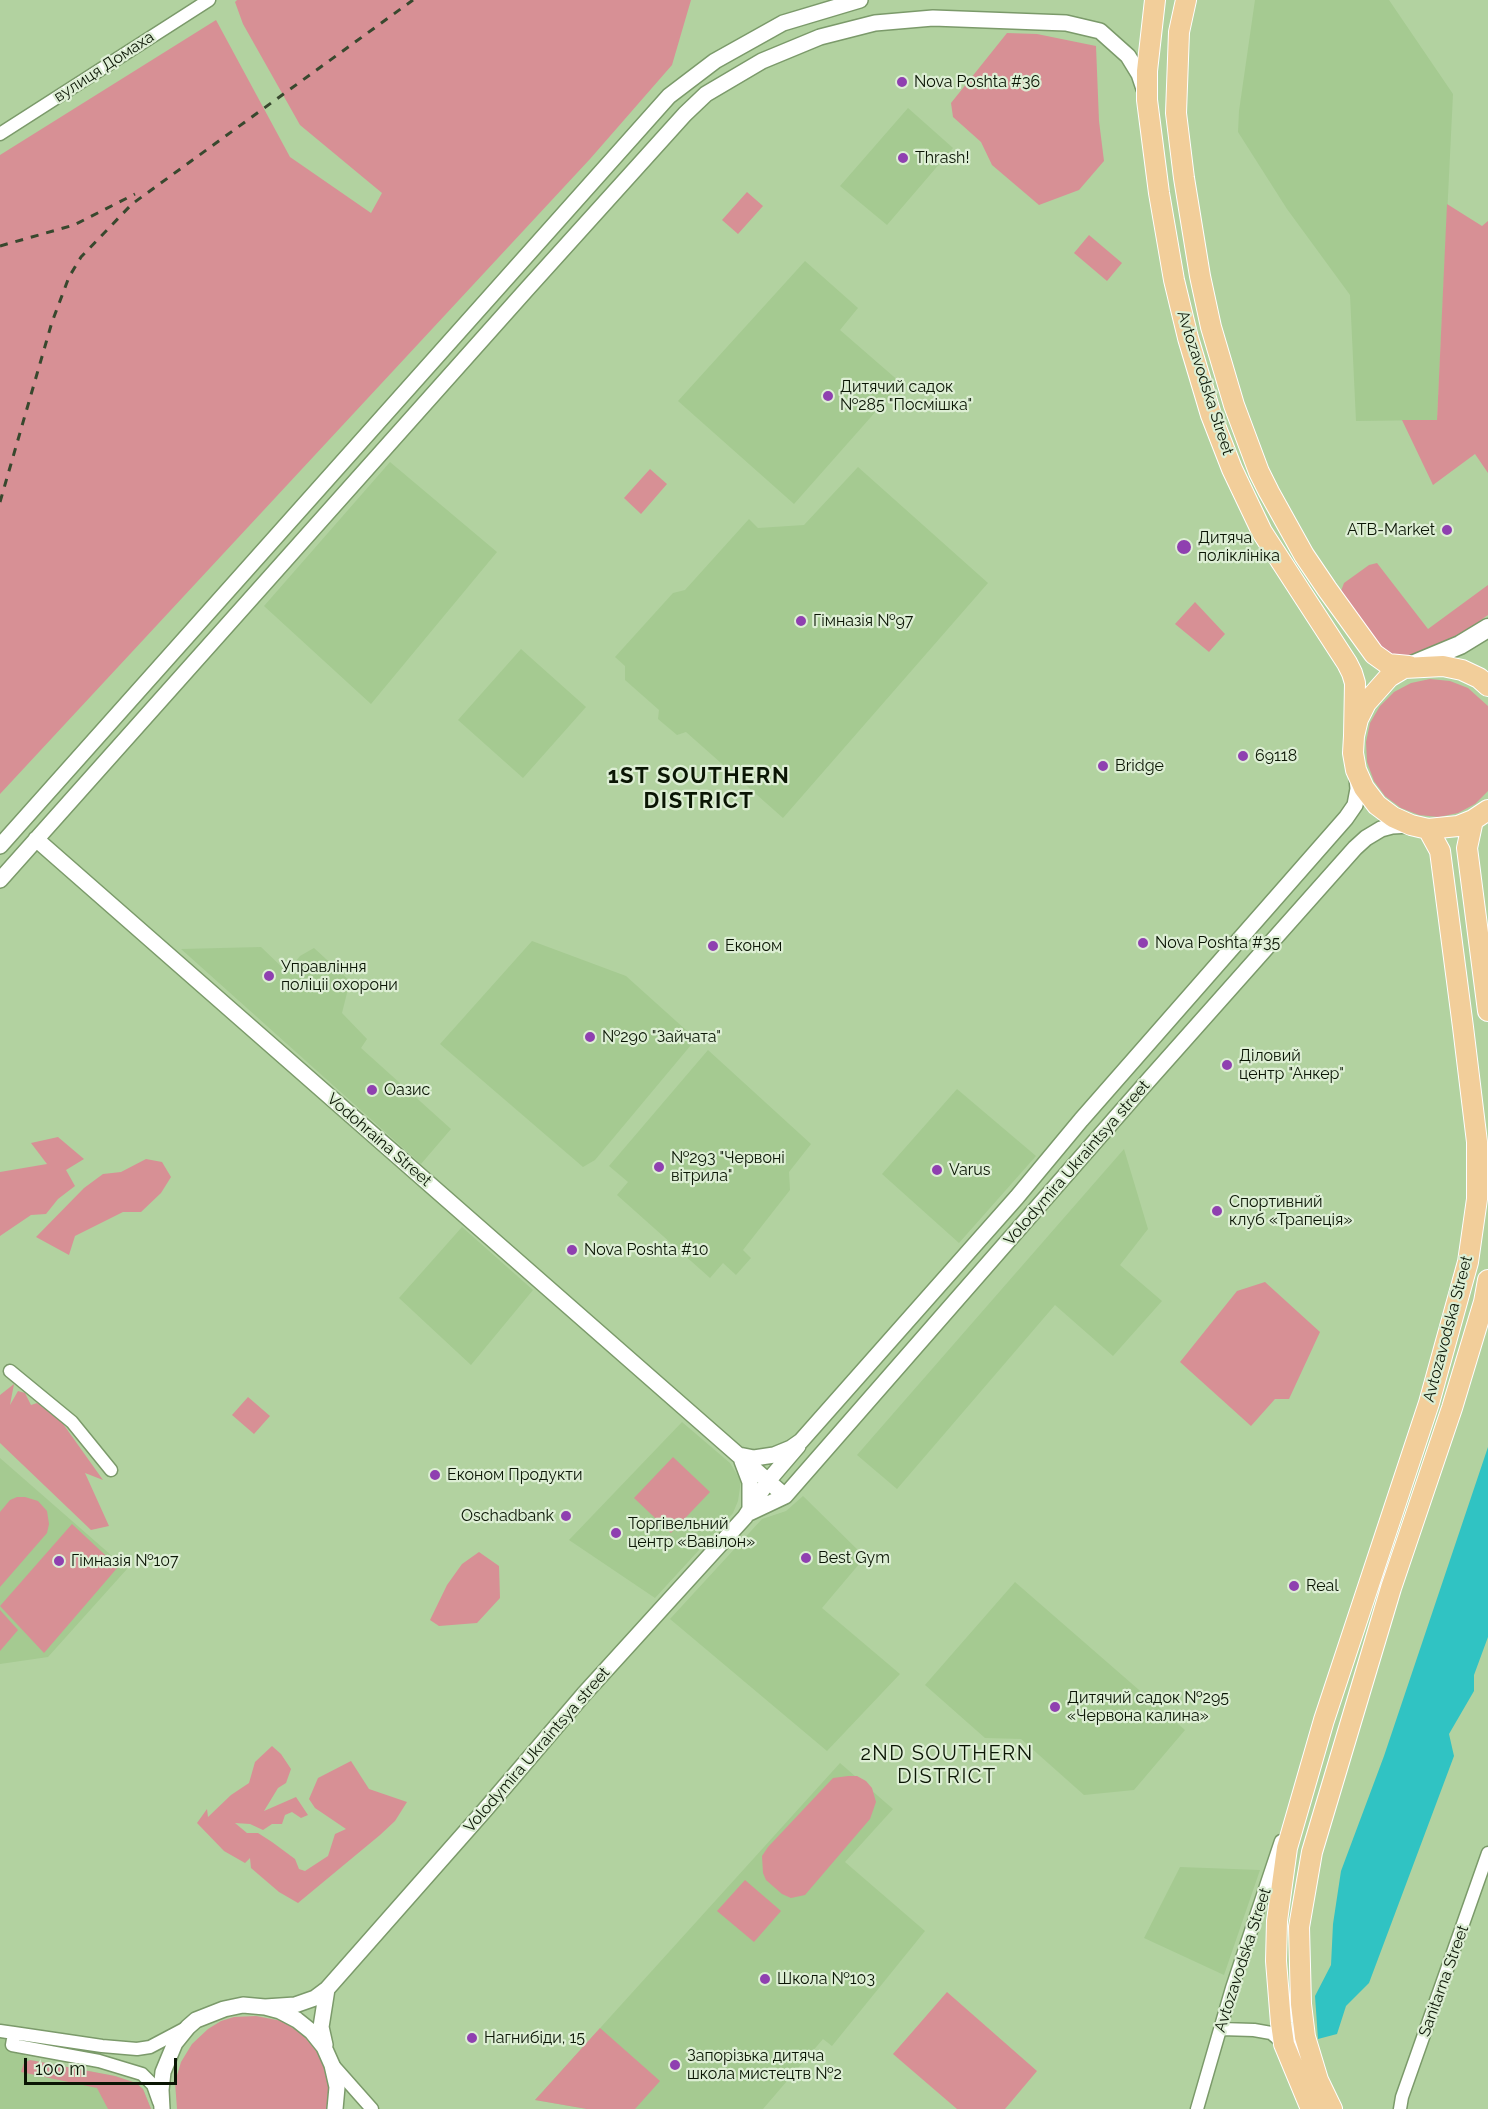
<!DOCTYPE html>
<meta charset="utf-8">
<style>
body{margin:0}
#map{position:relative;width:1488px;height:2109px;overflow:hidden;background:#b2d2a0;font-family:Raleway,sans-serif}
canvas{display:block}
.scale{position:absolute;left:24px;top:2058px;width:153px;height:27px;box-sizing:border-box;border:3px solid #0a1504;border-top:0;padding-left:8px;font-size:18px;line-height:21px;white-space:nowrap;color:#0a1504;-webkit-text-stroke:4px #ddeed4;paint-order:stroke}
</style>
<div id="map">
<canvas width="1488" height="2109"></canvas>
<div class="scale">100 m</div>
</div>
<script>
const ctx = document.querySelector('canvas').getContext('2d');
ctx.lineJoin = 'round';
function fillPath(path, color) { ctx.fillStyle = color; ctx.fill(path, 'evenodd'); }
const toPath = rows => new Path2D(rows.map(r => 'M' + r).join(''));
function strokePath(path, color, width, dash) { ctx.strokeStyle = color; ctx.lineWidth = width; ctx.lineCap = dash ? 'butt' : 'round'; ctx.setLineDash(dash || []); ctx.stroke(path); }
function label(font, color, halo, rows, align = 'center') {
  ctx.font = font + ' Raleway,sans-serif'; ctx.lineWidth = 4.5; ctx.setLineDash([]); ctx.textBaseline = 'middle'; ctx.strokeStyle = halo; ctx.fillStyle = color; for (const [text, x, y, turn = 0] of rows) {
    ctx.save(); ctx.translate(x, y); ctx.rotate((+turn || 0) * Math.PI / 180); ctx.textAlign = isNaN(turn) ? turn : align; if (halo) ctx.strokeText(text, 0, 0); ctx.fillText(text, 0, 0); ctx.restore();
  }
}
fillPath(toPath([
 [1255,0,1389,0,1453,94,1437,420,1356,421,1350,295,1287,209,1238,132,1239,111],
 [908,108,953,148,887,225,840,186],
 [805,261,858,308,840,330,901,383,794,504,678,401],
 [390,462,497,552,371,704,264,606],
 [858,467,988,583,783,818,686,732,677,735,658,719,659,710,625,680,625,666,615,657,673,593,685,590,749,519,758,528,804,525],
 [521,649,586,707,523,778,458,720],
 [532,941,626,976,696,1039,595,1160,583,1167,440,1044],
 [261,947,287,972,300,956,314,948,350,981,342,1013,367,1039,361,1048,451,1129,421,1164,181,949],
 [708,1050,811,1144,789,1172,790,1190,743,1250,751,1258,736,1275,723,1263,710,1278,617,1195,628,1182,609,1166],
 [957,1089,1036,1156,959,1243,882,1174],
 [1124,1149,1148,1229,1120,1265,1162,1301,1113,1356,1055,1305,897,1489,857,1455],
 [462,1227,533,1290,471,1365,399,1298],
 [682,1422,730,1463,741,1481,738,1501,733,1513,655,1598,569,1540],
 [0,1458,127,1569,48,1657,0,1664],
 [803,1496,865,1557,822,1608,900,1674,827,1751,670,1619,762,1519,786,1511],
 [1015,1582,1185,1730,1134,1790,1084,1795,1021,1739,985,1738,925,1685],
 [840,1763,893,1809,845,1862,925,1931,832,2046,823,2039,763,2109,587,2109,535,2100],
 [1180,1867,1260,1870,1224,1975,1144,1938],
 [0,2037,6,2038,30,2060,115,2076,136,2083,143,2089,151,2109,0,2109]
]), '#a5ca91');
fillPath(toPath([
 [237,0,691,0,672,65,590,159,0,794,0,155,216,20,290,157,371,213,382,193,300,125,243,24,235,2],
 [1007,33,1037,34,1096,46,1099,121,1104,161,1079,190,1039,205,992,165,981,142,953,117,951,103],
 [747,192,763,206,738,234,722,220],
 [1447,204,1482,226,1488,221,1488,473,1475,454,1433,485,1402,420,1437,420],
 [1089,235,1122,263,1107,281,1074,253],
 [650,469,667,484,641,514,624,498],
 [1377,563,1428,629,1488,585,1488,615,1464,632,1426,650,1401,658,1385,653,1343,600,1341,591,1344,583,1369,565],
 [1195,602,1225,634,1209,652,1175,624],
 [1430,679,1450,681,1468,688,1488,706,1488,791,1475,804,1458,813,1439,817,1419,815,1401,808,1385,796,1374,781,1367,762,1366,742,1370,723,1380,706,1394,692,1411,683],
 [58,1137,84,1159,66,1170,75,1186,58,1199,46,1214,31,1215,0,1236,0,1172,47,1164,31,1143],
 [146,1159,162,1162,171,1177,161,1193,141,1212,123,1212,75,1236,69,1255,36,1237,84,1188,103,1174,121,1172],
 [1265,1282,1320,1332,1289,1399,1275,1399,1251,1426,1180,1362,1237,1291],
 [14,1384,10,1405,18,1391,25,1393,31,1405,37,1403,61,1421,103,1480,85,1473,109,1526,91,1530,0,1443,0,1395],
 [248,1397,270,1416,254,1434,232,1415],
 [673,1457,710,1492,671,1533,634,1498],
 [17,1497,25,1497,38,1501,47,1511,49,1524,47,1533,0,1587,0,1512,10,1500],
 [72,1524,118,1567,44,1653,0,1606],
 [479,1552,499,1566,500,1598,477,1623,439,1626,430,1620,447,1585,462,1564],
 [0,1610,18,1630,0,1651],
 [272,1746,281,1754,291,1769,286,1783,278,1788,264,1811,296,1797,308,1815,301,1818,292,1812,285,1815,282,1824,272,1824,263,1830,250,1824,235,1823,247,1833,258,1833,272,1842,295,1859,299,1869,305,1871,328,1856,335,1834,346,1829,315,1808,309,1799,318,1778,351,1761,369,1789,407,1802,395,1821,380,1835,298,1903,279,1892,251,1868,250,1858,245,1863,224,1851,197,1823,207,1809,208,1817,231,1795,249,1783,255,1762],
 [848,1776,857,1776,866,1781,872,1788,876,1802,870,1819,805,1895,791,1898,782,1894,766,1880,763,1873,762,1856,768,1847,833,1778],
 [745,1880,781,1911,754,1942,717,1911],
 [947,1992,1037,2071,1005,2109,957,2109,893,2054],
 [256,2016,282,2021,302,2034,316,2050,325,2070,329,2089,327,2109,177,2109,175,2082,181,2062,192,2044,208,2029,221,2021,234,2017],
 [600,2028,660,2081,635,2109,587,2109,535,2100],
 [30,2060,115,2076,136,2083,143,2089,151,2109,108,2109,97,2088,21,2072,24,2063]
]), '#d79095');
fillPath(toPath([
 [1488,1447,1488,1637,1474,1675,1474,1691,1449,1734,1454,1756,1369,1983,1346,2006,1337,2034,1318,2039,1315,1996,1331,1965,1333,1924,1341,1871,1384,1756]
]), '#30c3c3');
const minor = toPath([
 [0,134,209,0],
 [10,1371,72,1422,111,1470],
 [1221,2029,1254,2030,1271,2033,1284,2044],
 [0,2031,14,2033,12,2045,99,2061,142,2074,153,2085,159,2102],
 [14,2033,102,2046,137,2049,150,2047,184,2029],
 [333,2065,372,2109],
 [1197,2109,1232,1988,1281,1841],
 [1400,2109,1402,2097,1488,1853]
]);
const tertiary = toPath([
 [36,839,785,1496],
 [0,846,669,96,715,61,783,23,860,0],
 [0,880,527,289,685,114,706,94,762,61,820,37,875,23,933,18,1066,23,1100,31,1128,56,1139,74,1144,89],
 [739,1455,754,1458,774,1455,791,1448,801,1441,1017,1197,1081,1120,1346,818,1355,805,1358,789,1357,776],
 [742,1461,750,1482,750,1507],
 [749,1513,785,1496,1147,1082,1355,848,1366,838,1381,829,1392,826,1411,825],
 [265,2007,295,2005,315,1998,327,1989,484,1811,584,1694,745,1517,768,1481,798,1446],
 [325,2045,321,2027,327,1989],
 [162,2109,161,2090,163,2072,175,2043,188,2027,196,2020,224,2009,243,2005,265,2007,280,2011,297,2020,312,2032,324,2047,332,2065,337,2087,335,2109]
]);
const secondary = toPath([
 [1412,665,1460,645,1488,628]
]);
const primary = toPath([
 [1155,0,1147,71,1147,100,1159,193,1174,280,1188,338,1211,415,1232,469,1262,532,1347,663,1352,673,1355,683,1354,736],
 [1186,0,1179,32,1176,113,1184,178,1200,276,1211,327,1234,405,1259,472,1269,492,1304,555,1327,589,1374,654,1388,664,1409,666],
 [1488,686,1479,678,1462,670,1443,666,1404,668,1389,677,1366,703,1358,719,1354,736,1353,753,1356,770,1364,788,1377,805,1393,817,1411,825,1428,829,1458,826,1473,820,1488,810],
 [1473,820,1467,848,1488,1011],
 [1311,2109,1284,2044,1281,2023,1276,1961,1277,1921,1287,1848,1324,1720,1429,1403,1468,1262,1477,1199,1477,1142,1463,1027,1440,851,1428,829],
 [1332,2109,1318,2080,1305,2037,1301,2004,1299,1927,1312,1852,1391,1588,1452,1408,1484,1302,1488,1280]
]);
strokePath(minor, '#7b9a6a', 15);
strokePath(tertiary, '#7b9a6a', 18);
strokePath(secondary, '#7b9a6a', 21);
strokePath(primary, '#fff', 22);
strokePath(minor, '#fff', 12);
strokePath(tertiary, '#fff', 15);
strokePath(secondary, '#fff', 18);
strokePath(primary, '#f2ce9a', 20);
strokePath(toPath([
 [0,246,74,225,135,194],
 [0,502,52,322,69,277,81,257,132,204,413,0]
]), '#38482e', 3, [8, 8]);
for (const [x, y, r, color] of [
 [902,82,6,"#8f40b0"],
 [903,158,6,"#8f40b0"],
 [828,396,6,"#8f40b0"],
 [1447,530,6,"#8f40b0"],
 [1184,547,8,"#8f40b0"],
 [801,621,6,"#8f40b0"],
 [1243,756,6,"#8f40b0"],
 [1103,766,6,"#8f40b0"],
 [1143,943,6,"#8f40b0"],
 [713,946,6,"#8f40b0"],
 [269,976,6,"#8f40b0"],
 [590,1037,6,"#8f40b0"],
 [1227,1065,6,"#8f40b0"],
 [372,1090,6,"#8f40b0"],
 [659,1167,6,"#8f40b0"],
 [937,1170,6,"#8f40b0"],
 [1217,1211,6,"#8f40b0"],
 [572,1250,6,"#8f40b0"],
 [435,1475,6,"#8f40b0"],
 [566,1516,6,"#8f40b0"],
 [616,1533,6,"#8f40b0"],
 [806,1558,6,"#8f40b0"],
 [59,1561,6,"#8f40b0"],
 [1294,1586,6,"#8f40b0"],
 [1055,1707,6,"#8f40b0"],
 [765,1979,6,"#8f40b0"],
 [472,2038,6,"#8f40b0"],
 [675,2065,6,"#8f40b0"]
]) { const dot = new Path2D(); dot.arc(x, y, r, 0, 2 * Math.PI); ctx.fillStyle = color; ctx.fill(dot); strokePath(dot, '#ddeed4', 2); }
label('16px', '#0a1504', '#ddeed4', [
 ["вулиця Домаха",104,67,-33],
 ["Avtozavodska Street",1205,383,72],
 ["Vodohraina Street",379,1140,41],
 ["Volodymira Ukraintsya street",1077,1163,-49],
 ["Avtozavodska Street",1448,1329,-75],
 ["Volodymira Ukraintsya street",537,1750,-49],
 ["Avtozavodska Street",1243,1960,-72],
 ["Sanitarna Street",1444,1981,-70]
]);
label('16px', '#0a1504', '#ddeed4', [
 ["Nova Poshta #36",914,82],
 ["Thrash!",915,158],
 ["Дитячий садок",840,387],
 ["№285 \"Посмішка\"",840,405],
 ["ATB-Market",1435,530,"right"],
 ["Дитяча",1198,538],
 ["поліклініка",1198,556],
 ["Гімназія №97",813,621],
 ["69118",1255,756],
 ["Bridge",1115,766],
 ["Nova Poshta #35",1155,943],
 ["Економ",725,946],
 ["Управлiння",281,967],
 ["полiцii охорони",281,985],
 ["№290 \"Зайчата\"",602,1037],
 ["Діловий",1239,1056],
 ["центр \"Анкер\"",1239,1074],
 ["Оазис",384,1090],
 ["№293 \"Червоні",671,1158],
 ["вітрила\"",671,1176],
 ["Varus",949,1170],
 ["Спортивний",1229,1202],
 ["клуб «Трапеція»",1229,1220],
 ["Nova Poshta #10",584,1250],
 ["Економ Продукти",447,1475],
 ["Oschadbank",554,1516,"right"],
 ["Торгівельний",628,1524],
 ["центр «Вавілон»",628,1542],
 ["Best Gym",818,1558],
 ["Гімназія №107",71,1561],
 ["Real",1306,1586],
 ["Дитячий садок №295",1067,1698],
 ["«Червона калина»",1067,1716],
 ["Школа №103",777,1979],
 ["Нагнибіди, 15",484,2038],
 ["Запорізька дитяча",687,2056],
 ["школа мистецтв №2",687,2074]
], 'left');
ctx.letterSpacing = '1.5px';
label('20px', '#0a1504', '#ddeed4', [
 ["2ND SOUTHERN",947,1754],
 ["DISTRICT",947,1777]
]);
ctx.letterSpacing = '0px';
ctx.letterSpacing = '1.5px';
label('bold 22px', '#0a1504', '#ddeed4', [
 ["1ST SOUTHERN",699,776],
 ["DISTRICT",699,801]
]);
ctx.letterSpacing = '0px';
</script>
